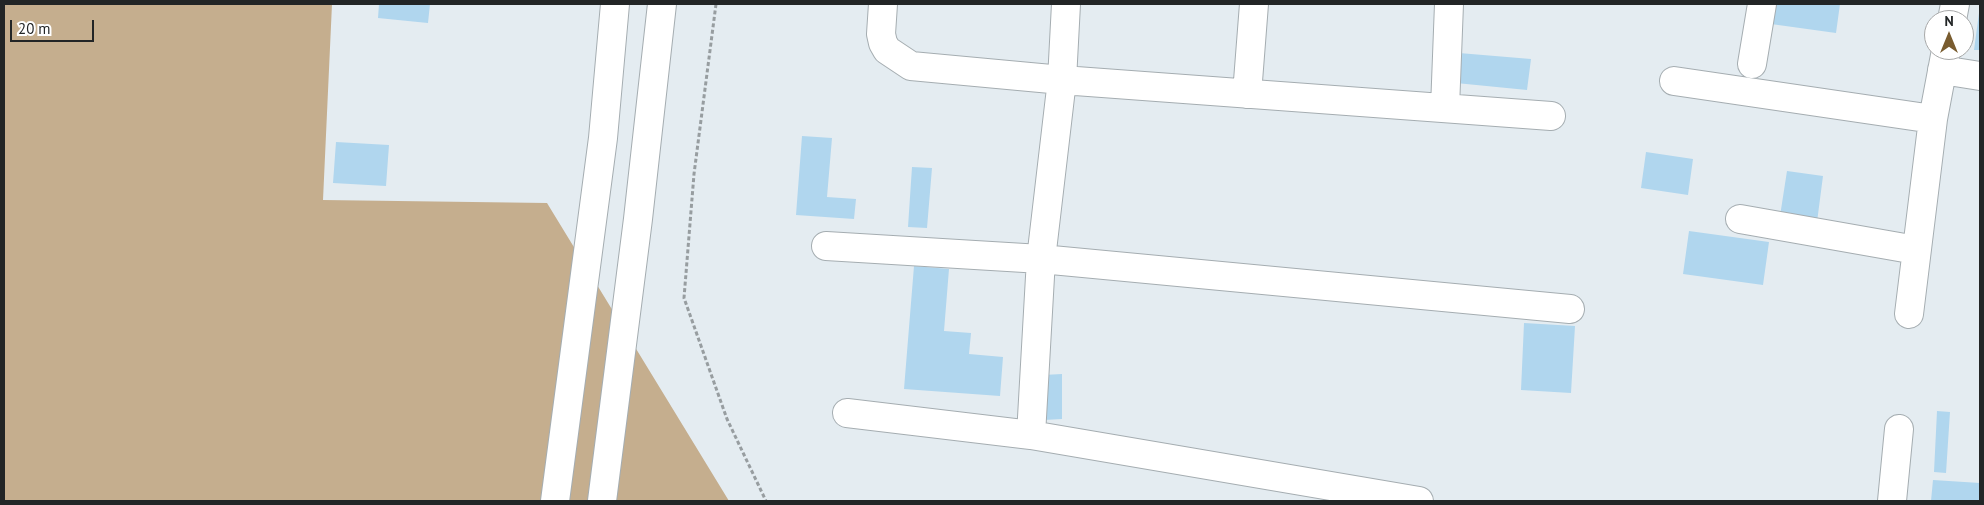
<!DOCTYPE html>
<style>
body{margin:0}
#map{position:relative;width:1984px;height:505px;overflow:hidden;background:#e4ecf1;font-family:"PT Sans",sans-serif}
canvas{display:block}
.frame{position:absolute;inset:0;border:5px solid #222526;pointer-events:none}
.north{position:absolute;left:1924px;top:10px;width:50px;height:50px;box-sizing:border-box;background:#fff;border:1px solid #a7a8a8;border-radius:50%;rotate:0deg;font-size:14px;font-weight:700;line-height:20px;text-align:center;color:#222526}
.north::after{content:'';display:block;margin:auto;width:18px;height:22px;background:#795c2f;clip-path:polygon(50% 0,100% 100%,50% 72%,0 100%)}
.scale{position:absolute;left:10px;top:20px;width:84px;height:22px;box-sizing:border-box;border:2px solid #222526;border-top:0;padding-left:6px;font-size:15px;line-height:18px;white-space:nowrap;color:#222526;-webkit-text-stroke:4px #fff;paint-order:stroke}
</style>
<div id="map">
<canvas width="1984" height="505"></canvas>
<div class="frame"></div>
<div class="north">N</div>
<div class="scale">20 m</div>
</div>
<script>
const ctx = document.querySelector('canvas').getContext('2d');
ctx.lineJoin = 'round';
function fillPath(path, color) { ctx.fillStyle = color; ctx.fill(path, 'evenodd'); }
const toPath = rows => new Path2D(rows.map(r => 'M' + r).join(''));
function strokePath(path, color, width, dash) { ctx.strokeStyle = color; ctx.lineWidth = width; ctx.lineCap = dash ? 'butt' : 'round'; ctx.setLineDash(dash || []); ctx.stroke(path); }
fillPath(toPath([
 [4,4,332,4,323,200,547,203,729,501,4,501]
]), '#c5ae8e');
fillPath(toPath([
 [379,4,430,4,428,23,378,18],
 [1774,4,1840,4,1836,33,1771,24],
 [1979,13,1980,13,1980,50,1974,50],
 [1459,53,1531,59,1527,90,1456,83],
 [802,136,832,138,827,197,856,199,854,219,796,215],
 [336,142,389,145,386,186,333,183],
 [1646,152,1693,159,1688,195,1641,188],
 [912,167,932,168,927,228,908,227],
 [1787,171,1823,176,1817,222,1780,216],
 [1689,231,1769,242,1763,285,1683,274],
 [914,266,949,269,944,331,971,333,969,354,1003,357,1000,396,904,389],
 [1524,323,1575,326,1571,393,1521,390],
 [1062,374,1062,419,1044,420,1043,375],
 [1937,411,1950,412,1946,473,1934,472],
 [1933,480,1980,483,1980,501,1931,501]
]), '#b0d6ee');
const minor = toPath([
 [883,4,881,34,883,43,887,50,911,66,1062,80,1551,116],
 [1952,20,1955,4],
 [1752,64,1762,4],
 [1942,70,1980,76],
 [1674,81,1933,119],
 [1247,94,1254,4],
 [1445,108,1449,4],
 [1740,219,1916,250],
 [826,246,1041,259,1570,309],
 [1909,314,1933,119,1946,50],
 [847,413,1031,435,1419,501],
 [1031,435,1041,259,1062,80,1066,4],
 [1892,501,1899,429]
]);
const major = toPath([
 [555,501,603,138,615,4],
 [602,501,638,219,662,4]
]);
strokePath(minor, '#a5adb1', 30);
strokePath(major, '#a5adb1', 30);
strokePath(toPath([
 [716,4,694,174,684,298,727,419,766,501]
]), '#979da0', 3, [4, 2.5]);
strokePath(minor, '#fff', 28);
strokePath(major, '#fff', 28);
</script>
